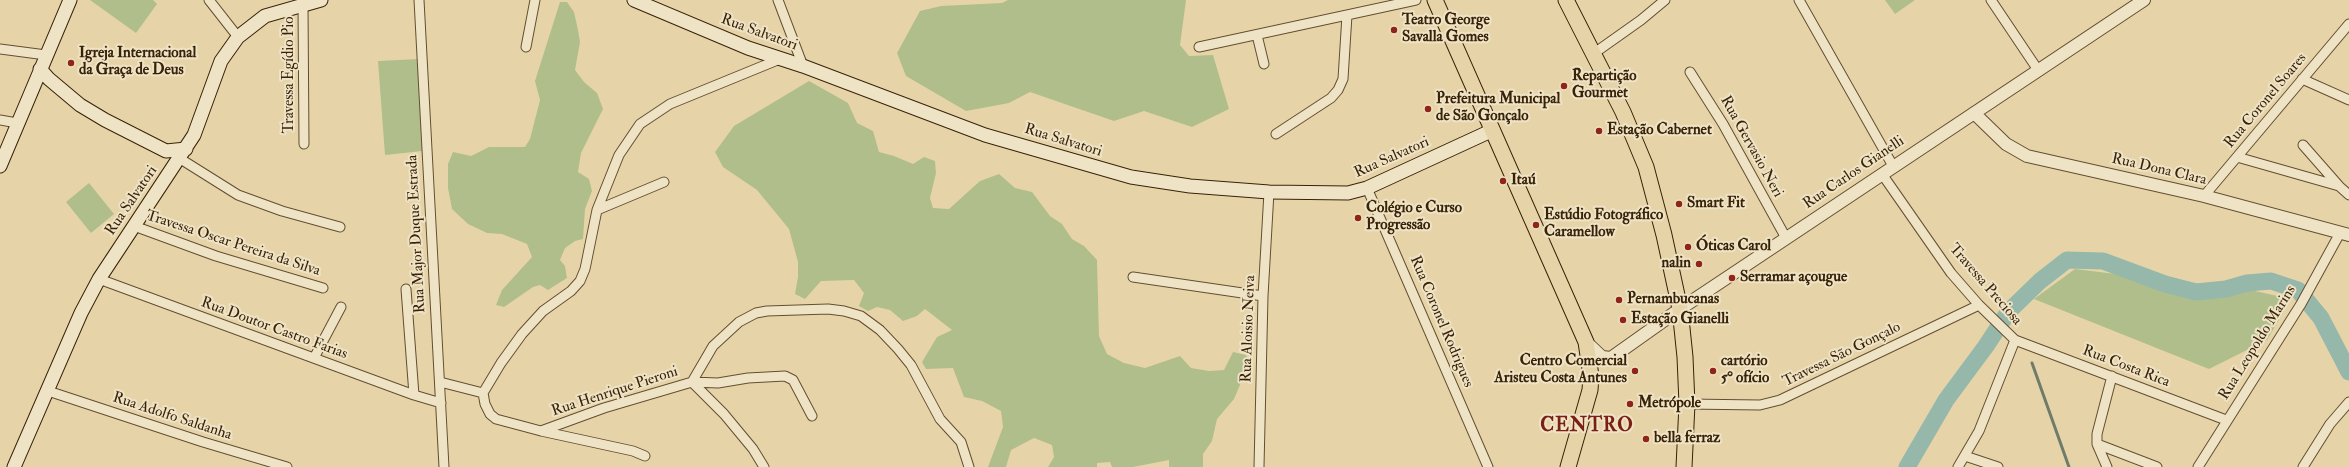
<!DOCTYPE html>
<meta charset="utf-8">
<style>
body{margin:0}
canvas{display:block;background:#e6d4a8}
</style>
<canvas width="2349" height="467"></canvas>
<script>
const ctx = document.querySelector('canvas').getContext('2d');
ctx.lineJoin = 'round';
function fillPath(path, color) { ctx.fillStyle = color; ctx.fill(path, 'evenodd'); }
const toPath = rows => new Path2D(rows.map(r => 'M' + r).join(''));
function strokePath(path, color, width, dash) { ctx.strokeStyle = color; ctx.lineWidth = width; ctx.lineCap = dash ? 'butt' : 'round'; ctx.setLineDash(dash || []); ctx.stroke(path); }
function label(font, color, halo, rows, align = 'center') {
  ctx.font = font + ' "IM FELL Double Pica",serif'; ctx.lineWidth = 4; ctx.setLineDash([]); ctx.textBaseline = 'middle'; ctx.strokeStyle = halo; ctx.fillStyle = color; for (const [text, x, y, turn = 0] of rows) {
    ctx.save(); ctx.translate(x, y); ctx.rotate((+turn || 0) * Math.PI / 180); ctx.textAlign = isNaN(turn) ? turn : align; if (halo) ctx.strokeText(text, 0, 0); ctx.fillText(text, 0, 0); ctx.restore();
  }
}
fillPath(toPath([
 [90,0,153,0,157,4,136,33],
 [1008,0,1186,0,1180,45,1189,56,1213,55,1229,109,1192,127,1144,111,1114,121,1030,92,1009,103,966,111,906,76,897,53,920,11,941,6,1002,3],
 [1885,0,1915,0,1895,14],
 [560,2,567,2,574,12,578,30,580,42,575,70,584,82,597,93,603,109,581,153,578,172,589,179,592,191,585,209,583,239,575,241,565,248,560,260,565,266,567,278,548,290,540,285,533,287,504,307,496,305,502,290,532,257,527,244,502,234,487,233,468,224,452,209,448,188,448,164,453,152,471,156,489,147,525,147,530,139,540,100,535,81],
 [419,59,422,151,385,155,378,61],
 [809,81,848,103,857,123,873,131,879,152,894,156,913,164,924,157,935,161,936,173,930,198,933,208,949,209,980,181,999,174,1015,188,1032,192,1050,216,1062,224,1072,239,1084,246,1097,260,1099,336,1107,354,1124,363,1145,368,1180,356,1191,368,1209,371,1224,370,1233,352,1246,355,1249,364,1234,399,1217,419,1212,441,1203,454,1203,467,1169,467,1169,460,1133,467,1112,467,1110,462,1097,463,1097,467,1048,467,1054,457,1052,445,1034,438,1011,450,1006,467,988,467,1003,427,1001,411,982,401,964,397,953,368,926,369,922,362,937,337,952,330,925,309,917,316,903,321,890,310,877,307,868,311,859,306,864,293,854,280,821,281,805,299,795,294,798,277,798,262,789,229,757,190,723,167,715,152,734,126],
 [89,183,114,214,91,233,66,202],
 [2075,269,2255,291,2291,299,2267,340,2209,369,2034,299]
]), '#b0be8c');
strokePath(toPath([
 [2012,309,2015,315],
 [2032,363,2069,467]
]), '#707c6a', 3);
strokePath(toPath([
 [1907,467,1946,400,1986,346,2009,311,2040,281,2067,260,2103,261,2165,284,2196,292,2226,289,2247,283,2271,281,2298,290,2321,318,2349,372]
]), '#96b8ab', 17);
const minor = toPath([
 [209,0,238,37],
 [419,0,444,467],
 [778,0,803,66],
 [1799,0,1893,166],
 [1991,0,2038,70],
 [303,5,304,144],
 [1257,35,1264,64],
 [526,47,535,0],
 [1199,47,1416,0],
 [0,49,46,55],
 [1593,54,1641,20,1665,0],
 [1690,72,1723,124,1786,238],
 [2302,79,2349,100],
 [0,120,17,123],
 [1276,134,1331,98,1338,90,1343,79,1347,15],
 [2303,145,2339,186],
 [2237,157,2339,186,2349,195],
 [179,158,238,195,282,211,340,227],
 [1882,174,1951,273,1979,305,2015,340,2226,420],
 [1367,188,1488,467],
 [2204,196,2349,24],
 [597,210,664,182],
 [134,226,216,256,323,288],
 [1133,277,1263,296],
 [99,279,414,395,441,403],
 [406,289,414,395],
 [314,358,341,307],
 [440,382,483,393,485,404,490,414,496,419,541,431,633,451,645,456],
 [692,382,718,383,748,378,785,376,793,380,812,416],
 [692,382,724,414,753,449,764,467],
 [48,391,203,442,287,467],
 [483,393,501,363,522,334,543,311,571,291,580,281,585,269,597,210,619,155,640,124,670,104,780,59],
 [1687,404,1760,405,1780,400,1979,305],
 [541,431,604,408,692,382,713,346,739,322,756,313,767,311,828,309,844,311,861,316,880,330,898,349,911,365,940,419,961,442,969,467],
 [2097,444,2157,467],
 [1965,456,1998,467],
 [1259,467,1263,296,1269,192],
 [1958,467,1979,431,2015,340],
 [2107,467,2097,444,2097,434,2112,376],
 [2198,467,2301,304,2340,233],
 [2303,467,2330,424,2349,402]
]);
const tertiary = toPath([
 [1974,113,2006,144,2027,156,2204,196,2349,235],
 [1586,342,1602,357,1611,358,1680,309,2144,0]
]);
const secondary = toPath([
 [634,0,748,48,803,66,985,135,1131,177,1190,186,1269,192,1348,193,1367,188,1493,130],
 [40,69,49,79,80,105,105,120,166,151,186,149],
 [0,166,70,0],
 [14,467,81,313,99,279,194,135,221,61,238,37,265,16,321,0]
]);
const primary = toPath([
 [1435,0,1586,342,1591,376,1590,390,1568,467],
 [1566,0,1623,112,1646,167,1664,235,1680,309,1685,357,1687,404,1684,467]
]);
strokePath(minor, '#644e30', 11);
strokePath(tertiary, '#644e30', 14);
strokePath(secondary, '#382208', 15);
strokePath(primary, '#382208', 17);
strokePath(minor, '#efe3c6', 9);
strokePath(tertiary, '#efe3c6', 12);
strokePath(secondary, '#efe3c6', 13);
strokePath(primary, '#e6d4a8', 15);
for (const [x, y, r, color] of [
 [1394,30,4,"#8f2418"],
 [71,63,4,"#8f2418"],
 [1564,86,4,"#8f2418"],
 [1428,109,4,"#8f2418"],
 [1599,131,4,"#8f2418"],
 [1503,181,4,"#8f2418"],
 [1679,204,4,"#8f2418"],
 [1358,218,4,"#8f2418"],
 [1536,225,4,"#8f2418"],
 [1688,247,4,"#8f2418"],
 [1699,264,4,"#8f2418"],
 [1732,278,4,"#8f2418"],
 [1619,300,4,"#8f2418"],
 [1623,320,4,"#8f2418"],
 [1635,371,4,"#8f2418"],
 [1713,371,4,"#8f2418"],
 [1630,404,4,"#8f2418"],
 [1646,439,4,"#8f2418"]
]) { const dot = new Path2D(); dot.arc(x, y, r, 0, 2 * Math.PI); ctx.fillStyle = color; ctx.fill(dot); strokePath(dot, '#efe3c6', 1.5); }
label('bold 15px', '#382208', '#efe3c6', [
 ["Teatro George",1402,21],
 ["Savalla Gomes",1402,38],
 ["Igreja Internacional",79,54],
 ["da Graça de Deus",79,71],
 ["Repartição",1572,77],
 ["Gourmet",1572,94],
 ["Prefeitura Municipal",1436,100],
 ["de São Gonçalo",1436,117],
 ["Estação Cabernet",1607,131],
 ["Itaú",1511,181],
 ["Smart Fit",1687,204],
 ["Colégio e Curso",1366,209],
 ["Progressão",1366,226],
 ["Estúdio Fotográfico",1544,216],
 ["Caramellow",1544,233],
 ["Óticas Carol",1696,247],
 ["nalin",1691,264,"right"],
 ["Serramar açougue",1740,278],
 ["Pernambucanas",1627,300],
 ["Estação Gianelli",1631,320],
 ["Centro Comercial",1627,362,"right"],
 ["Aristeu Costa Antunes",1627,379,"right"],
 ["cartório",1721,362],
 ["5° ofício",1721,379],
 ["Metrópole",1638,404],
 ["bella ferraz",1654,439]
], 'left');
label('15px', '#382208', '#efe3c6', [
 ["Rua Salvatori",759,33,20],
 ["Travessa Egídio Pio",290,75,-90],
 ["Rua Coronel Soares",2266,101,-50],
 ["Rua Salvatori",1063,141,17],
 ["Rua Gervasio Neri",1751,147,61],
 ["Rua Salvatori",1392,158,-24],
 ["Rua Dona Clara",2159,170,13],
 ["Rua Carlos Gianelli",1854,173,-34],
 ["Rua Salvatori",132,201,-56],
 ["Rua Major Duque Estrada",417,234,-93],
 ["Travessa Oscar Pereira da Silva",233,244,18],
 ["Travessa Preciosa",1985,285,49],
 ["Rua Coronel Rodrigues",1441,322,67],
 ["Rua Doutor Castro Farias",274,329,20],
 ["Rua Aloisio Neiva",1249,329,-88],
 ["Rua Leopoldo Marins",2258,343,-58],
 ["Travessa São Gonçalo",1842,355,-26],
 ["Rua Costa Rica",2126,367,21],
 ["Rua Henrique Pieroni",615,392,-18],
 ["Rua Adolfo Saldanha",172,417,18]
]);
ctx.letterSpacing = '1px';
label('bold 19px', '#7a1f14', '#efe3c6', [
 ["CENTRO",1587,427]
]);
ctx.letterSpacing = '0px';
</script>
